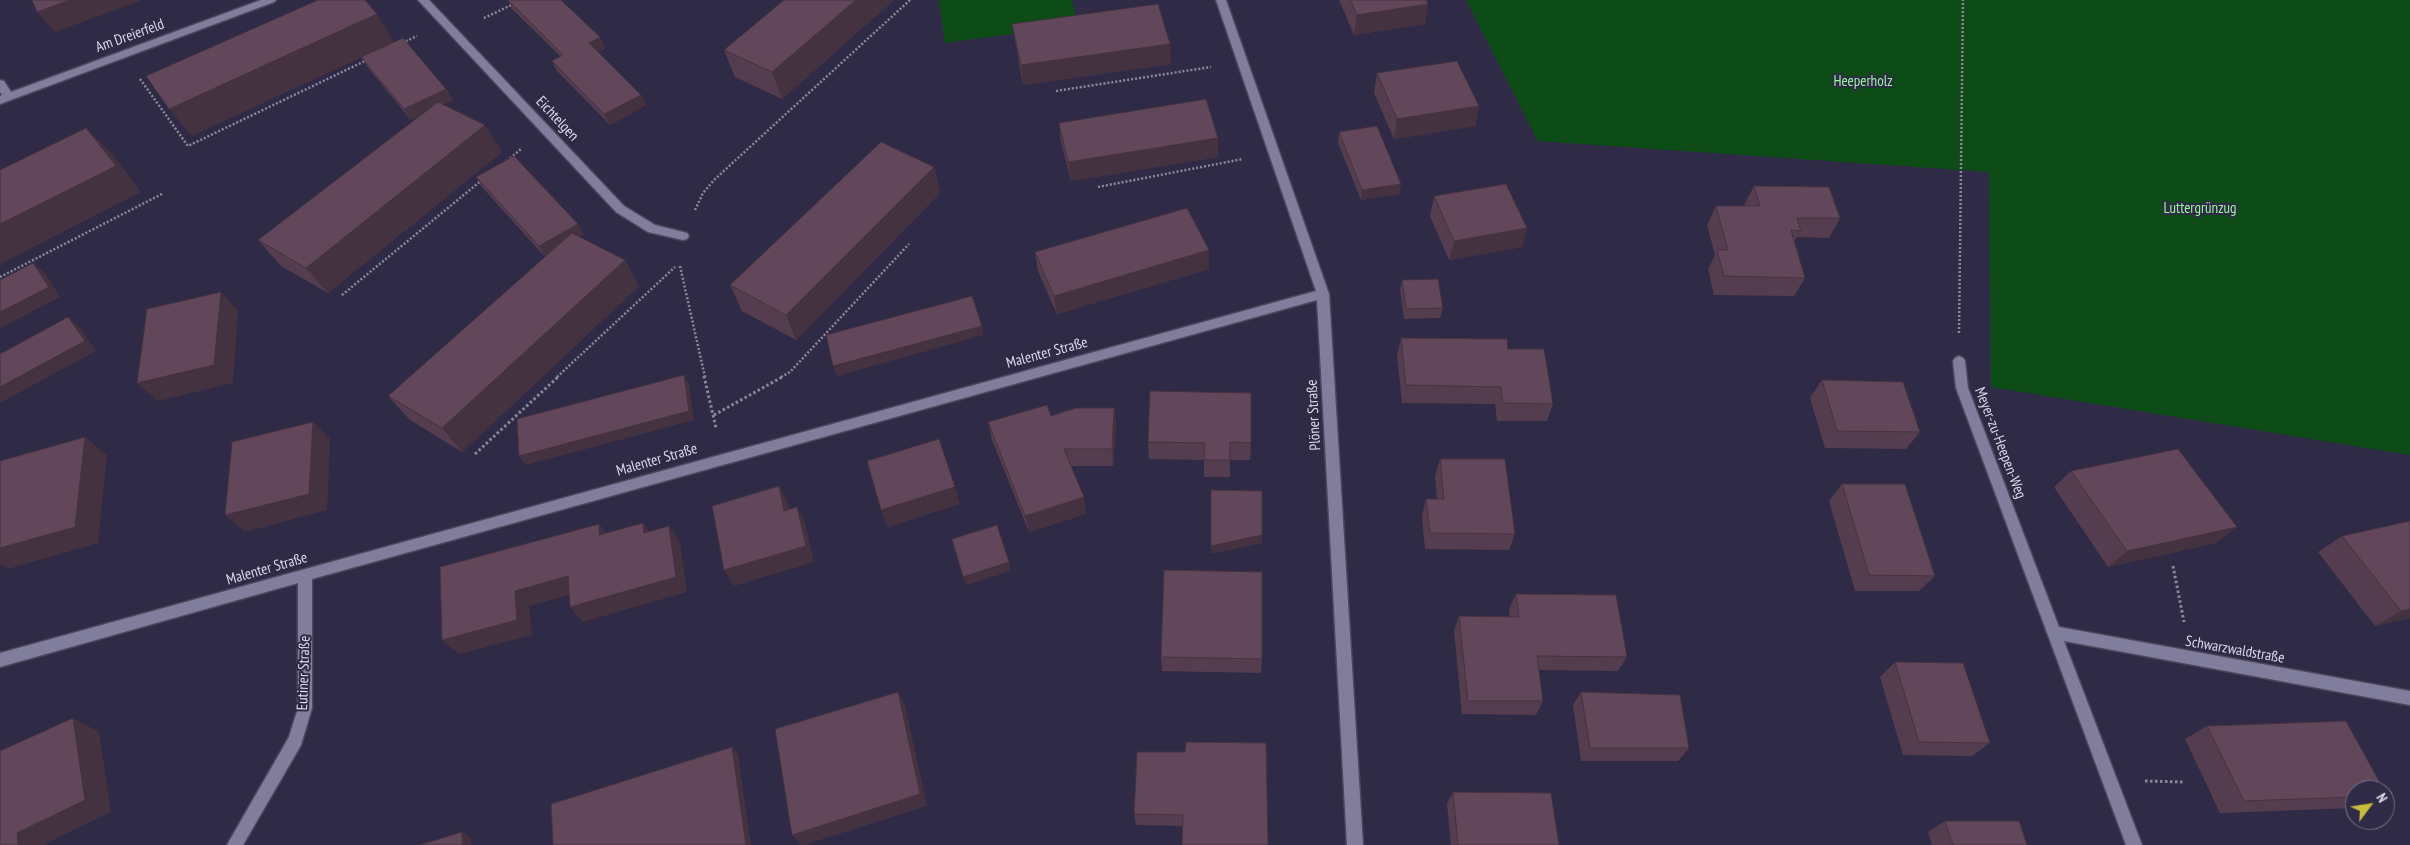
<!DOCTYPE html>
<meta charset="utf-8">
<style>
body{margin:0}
#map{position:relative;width:2410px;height:845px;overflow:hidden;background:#2f2b46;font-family:"PT Sans Narrow",sans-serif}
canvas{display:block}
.north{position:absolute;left:2345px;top:780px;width:50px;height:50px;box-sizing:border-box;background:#2f2b46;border:1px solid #757188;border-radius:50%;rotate:59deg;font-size:14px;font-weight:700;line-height:20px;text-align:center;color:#dddbec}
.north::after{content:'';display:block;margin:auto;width:18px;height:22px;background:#c8bb3b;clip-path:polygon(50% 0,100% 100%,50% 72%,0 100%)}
</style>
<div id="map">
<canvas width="2410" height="845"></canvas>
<div class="north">N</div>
</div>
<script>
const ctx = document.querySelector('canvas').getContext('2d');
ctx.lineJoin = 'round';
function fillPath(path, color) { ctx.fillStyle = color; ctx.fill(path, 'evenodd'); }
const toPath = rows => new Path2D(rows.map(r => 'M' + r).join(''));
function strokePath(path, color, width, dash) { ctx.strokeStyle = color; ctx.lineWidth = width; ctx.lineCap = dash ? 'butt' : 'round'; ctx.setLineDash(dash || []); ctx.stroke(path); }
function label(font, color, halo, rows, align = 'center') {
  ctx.font = font + ' "PT Sans Narrow",sans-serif'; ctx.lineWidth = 4; ctx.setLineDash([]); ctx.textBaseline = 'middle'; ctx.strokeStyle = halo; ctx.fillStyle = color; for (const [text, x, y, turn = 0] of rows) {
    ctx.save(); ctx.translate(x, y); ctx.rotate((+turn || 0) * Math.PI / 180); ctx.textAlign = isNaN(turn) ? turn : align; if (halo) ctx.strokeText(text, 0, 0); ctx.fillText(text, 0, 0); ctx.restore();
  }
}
fillPath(toPath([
 [939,0,1072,0,1078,25,945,43],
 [1466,0,2410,0,2410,455,1991,387,1989,172,1538,141]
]), '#0d4c17');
const minor = toPath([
 [261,0,276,0,274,2,0,104,0,96,2,95,0,92,0,80,4,81,11,92,261,0],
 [418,0,429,0,624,206,655,225,687,233,689,236,687,239,683,240,648,232,616,212,418,0],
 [1216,0,1226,0,1329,294,1363,845,1347,845,1317,300,312,579,312,708,301,745,243,845,227,845,289,737,298,708,298,583,0,667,0,653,1316,291,1216,0],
 [1959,356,1963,358,1965,361,1968,388,2059,627,2410,691,2410,705,2064,641,2142,845,2126,845,1956,388,1953,361,1955,358,1959,356]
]);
strokePath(minor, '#4b475d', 3);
strokePath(toPath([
 [484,18,522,0],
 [402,43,417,36],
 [140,79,188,146,367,60],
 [1056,91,1211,67],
 [507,161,521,149],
 [1098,187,1243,159],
 [695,210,703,193,714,180,910,0],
 [680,266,705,377],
 [0,277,162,194],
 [342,295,482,180],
 [1959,333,1963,0],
 [557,377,675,267],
 [781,377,790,372,909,244]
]), '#8b889e', 2.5, [2, 2]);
strokePath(toPath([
 [704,376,716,428],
 [714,415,784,376],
 [475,454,559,376],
 [2173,566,2184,622],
 [2145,781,2185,782]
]), '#8b889e', 3, [2.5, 2.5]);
fillPath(minor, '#817d9d');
fillPath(toPath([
 [508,0,561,0,605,48,598,52,641,95,646,105,610,125,557,71,552,61,560,56,512,9],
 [784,0,894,0,782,99,735,77,724,50],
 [1339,0,1426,0,1428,4,1425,24,1354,35],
 [1012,24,1171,64,1023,85],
 [394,42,446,89,453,100,443,104,502,152,328,293,281,266,258,240,422,115,411,120,368,68,361,57,192,136],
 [1377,73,1479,106,1475,126,1394,139,1374,93],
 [1059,123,1218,157,1071,181,1061,142],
 [1339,132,1401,184,1399,194,1361,200,1338,143],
 [934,167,940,193,796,340,742,311,730,285],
 [476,177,584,234,579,237,625,260,639,286,462,452,410,420,388,396,545,257,482,187],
 [1754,186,1840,218,1829,238,1797,237,1794,242,1805,278,1794,296,1714,295,1708,269,1715,255,1707,225,1716,206,1745,206,1744,205],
 [1434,196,1527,228,1522,247,1449,260,1430,216],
 [1209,250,1209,269,1057,314,1038,271,1035,252],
 [1402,280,1443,308,1440,318,1404,319,1400,290],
 [1401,338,1508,349,1553,404,1547,421,1497,421,1495,404,1402,403,1397,356],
 [1822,380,1920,432,1906,449,1825,448,1810,398],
 [1114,408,1116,425,1113,466,1071,466,1086,514,1029,532,992,440,988,422,1051,416],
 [1148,442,1251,443,1250,460,1230,460,1230,477,1204,477,1204,460,1149,459],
 [1440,459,1515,534,1509,550,1425,549,1422,516,1426,499,1437,499,1435,476],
 [2071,471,2216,543,2108,567,2054,487],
 [1842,484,1935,576,1919,591,1855,591,1829,501],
 [2342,536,2410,618,2375,626,2318,552],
 [1516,594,1627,657,1618,671,1539,670,1543,701,1536,715,1462,714,1454,631,1459,616,1510,617,1509,609],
 [1161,657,1262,659,1261,673,1162,671],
 [1895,662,1990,743,1972,756,1903,755,1880,677],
 [1581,692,1689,748,1678,761,1581,761,1573,705],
 [2207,726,2355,790,2355,808,2220,813,2185,739],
 [1185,752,1183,826,1136,825,1134,814],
 [1453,792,1559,845,1451,845,1447,804],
 [1945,821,2027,845,1932,845,1928,832]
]), '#543d4e');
fillPath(toPath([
 [70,0,142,0,55,32,37,12],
 [856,0,894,0,782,99,772,72],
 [1428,4,1425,24,1354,35,1357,15],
 [377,14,394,42,192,136,169,109],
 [600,37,605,48,594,54,589,43],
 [1170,44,1171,64,1023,85,1021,65],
 [446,89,453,100,411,120,404,109],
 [641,95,646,105,610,125,604,114],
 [1479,106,1475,126,1394,139,1397,119],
 [485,125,502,152,328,293,306,268],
 [86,128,112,154,141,192,0,264,0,224],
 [1218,138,1218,157,1071,181,1068,162],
 [934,167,940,193,796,340,786,315],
 [1401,184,1399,194,1361,200,1362,190],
 [578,224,584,234,545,257,539,246],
 [1527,228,1522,247,1449,260,1454,241],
 [1209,250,1209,269,1057,314,1054,296],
 [625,260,639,286,462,452,442,428],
 [33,263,45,273,60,297,0,328,0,312],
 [221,292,238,311,233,383,158,401,137,383],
 [68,317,79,327,96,351,0,403,0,387],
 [982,326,984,335,837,376,833,366],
 [684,375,689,385,694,420,526,465,519,456],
 [1114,408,1116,425,1113,466,1112,449],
 [313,422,330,439,327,510,245,532,225,515],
 [85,437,107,455,98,543,8,569,0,564,0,548],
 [779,486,788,503,793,527,784,511],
 [955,487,960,504,888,527,881,510],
 [1084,497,1086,514,1029,532,1025,516],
 [797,507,805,523,814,562,734,586,724,570],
 [643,523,654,539,644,533],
 [599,524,611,540,599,535],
 [669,526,680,542,687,592,583,622,570,607],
 [2237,527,2216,543,2108,567,2127,551],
 [1262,535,1262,543,1211,554,1211,546],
 [1009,562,1011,571,966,585,963,577],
 [568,576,581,592,529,606,532,635,459,654,442,640,515,591],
 [2410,609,2410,618,2375,626,2401,611],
 [898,692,905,705,927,806,804,845,801,845,792,835],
 [73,718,99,732,111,812,45,844,45,845,18,845,17,833],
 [732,747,738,754,751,845,746,845],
 [462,832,471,838,471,845,462,845]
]), '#453240');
const building = toPath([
 [32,0,70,0,37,12,32,0],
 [318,0,365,0,377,14,169,109,146,76,318,0],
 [508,0,561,0,600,37,589,43,641,95,604,114,552,61,563,55,508,0],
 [784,0,856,0,772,72,724,50,784,0],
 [1350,0,1426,0,1428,4,1357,15,1350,0],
 [1158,4,1170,44,1021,65,1012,24,1158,4],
 [403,38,446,89,404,109,361,57,403,38],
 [1457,61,1479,106,1397,119,1377,73,1457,61],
 [1206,99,1218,138,1068,162,1059,123,1206,99],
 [438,102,485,125,306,268,258,240,438,102],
 [1377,126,1401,184,1362,190,1339,132,1377,126],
 [86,128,116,166,0,224,0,170,86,128],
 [881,142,934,167,786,315,730,285,881,142],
 [514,156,578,224,539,246,476,177,514,156],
 [1506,184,1527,228,1454,241,1434,196,1506,184],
 [1754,186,1829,187,1840,218,1797,218,1801,231,1791,230,1805,278,1724,276,1717,250,1728,250,1716,206,1760,206,1754,186],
 [1187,208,1209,250,1054,296,1035,252,1187,208],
 [572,233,625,260,442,428,388,396,572,233],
 [33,263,49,287,0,312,0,280,33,263],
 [1438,279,1443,308,1406,309,1402,280,1438,279],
 [221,292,214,365,137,383,147,309,221,292],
 [972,296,982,326,833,366,826,335,972,296],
 [68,317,85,341,0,387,0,354,68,317],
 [1401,338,1507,339,1508,349,1544,349,1553,404,1503,403,1501,387,1406,385,1401,338],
 [684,375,689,411,519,456,517,419,684,375],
 [1822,380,1903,382,1920,432,1837,431,1822,380],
 [1150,391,1251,393,1251,443,1230,442,1230,460,1204,460,1205,443,1148,442,1150,391],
 [1047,405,1051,416,1076,408,1114,408,1112,449,1064,449,1084,497,1025,516,988,422,1047,405],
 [313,422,309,494,225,515,232,442,313,422],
 [85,437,75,527,0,548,0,461,85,437],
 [939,439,955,487,881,510,867,461,939,439],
 [2178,449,2237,527,2127,551,2071,471,2178,449],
 [1440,459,1505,459,1515,534,1430,533,1426,499,1444,499,1440,459],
 [1842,484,1905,484,1935,576,1869,575,1842,484],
 [779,486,784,511,797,507,806,546,724,570,712,506,779,486],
 [1211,490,1262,491,1262,535,1211,546,1211,490],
 [2410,521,2410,609,2401,611,2342,536,2410,521],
 [643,523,644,533,669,526,676,577,570,607,568,576,515,591,517,620,442,640,440,567,599,524,599,535,643,523],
 [997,525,1009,562,963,577,952,539,997,525],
 [1164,570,1262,572,1262,659,1161,657,1164,570],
 [1516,594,1616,595,1627,657,1537,656,1543,701,1468,701,1459,616,1519,617,1516,594],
 [1895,662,1963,663,1990,743,1919,742,1895,662],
 [898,692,920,794,792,835,775,729,898,692],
 [1581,692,1680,695,1689,748,1590,748,1581,692],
 [73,718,85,800,17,833,18,845,0,845,0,751,73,718],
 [2346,721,2384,790,2355,790,2355,797,2244,801,2207,726,2346,721],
 [1186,742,1266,743,1268,845,1182,845,1183,815,1134,814,1137,752,1185,752,1186,742],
 [732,747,746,845,553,845,551,804,732,747],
 [1453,792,1551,793,1559,845,1458,845,1453,792],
 [1945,821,2019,821,2027,845,1953,845,1945,821],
 [462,832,462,845,419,845,462,832]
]);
fillPath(building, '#62475b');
strokePath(building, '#453240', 1);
label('15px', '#dddbec', '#2f2b46', [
 ["Am Dreierfeld",130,36,-20],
 ["Eichtelgen",557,119,47],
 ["Malenter Straße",1047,353,-15],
 ["Plöner Straße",1314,415,-93],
 ["Meyer-zu-Heepen-Weg",2000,443,69],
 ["Malenter Straße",657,460,-16],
 ["Malenter Straße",267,569,-16],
 ["Schwarzwaldstraße",2235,650,10],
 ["Eutiner Straße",304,673,-88]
]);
label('15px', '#98f79d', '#2f2b46', [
 ["Heeperholz",1863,82],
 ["Luttergrünzug",2200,209]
]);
</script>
